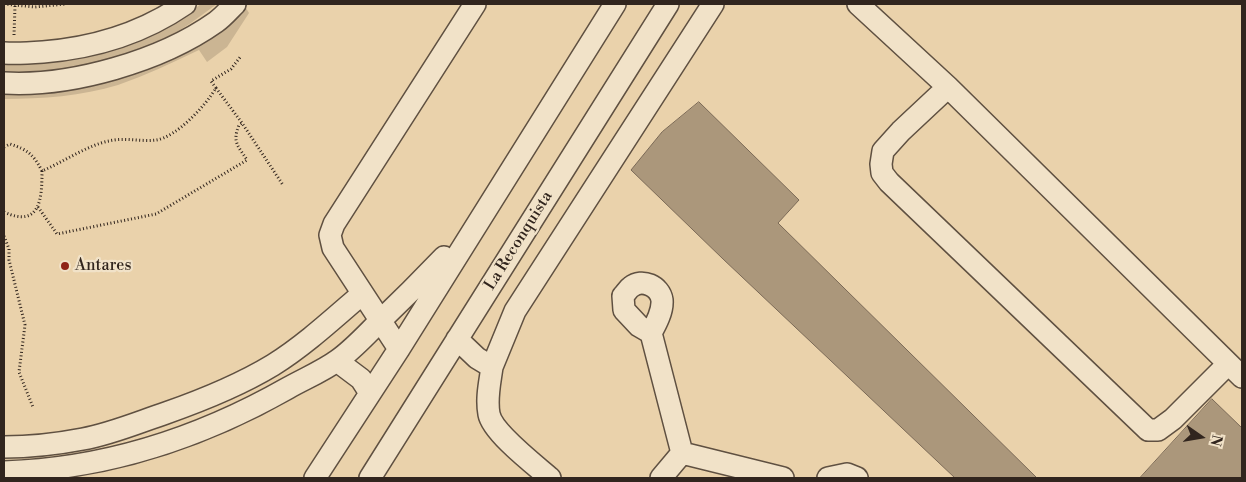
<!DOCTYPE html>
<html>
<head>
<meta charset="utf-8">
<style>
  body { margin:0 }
  #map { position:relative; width:1246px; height:482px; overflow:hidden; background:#ead2ab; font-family:"Libre Bodoni",serif }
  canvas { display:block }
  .frame { position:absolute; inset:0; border:5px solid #31251e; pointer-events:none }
  .north { position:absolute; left:1176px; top:412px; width:50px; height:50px; -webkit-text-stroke:4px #f1e2c8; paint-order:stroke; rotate:103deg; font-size:14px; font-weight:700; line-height:20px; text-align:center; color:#31251e }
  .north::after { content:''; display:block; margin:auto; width:18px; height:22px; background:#31251e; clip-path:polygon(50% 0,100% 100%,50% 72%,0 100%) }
</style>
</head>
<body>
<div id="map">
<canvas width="1246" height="482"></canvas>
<div class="frame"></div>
<div class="north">N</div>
</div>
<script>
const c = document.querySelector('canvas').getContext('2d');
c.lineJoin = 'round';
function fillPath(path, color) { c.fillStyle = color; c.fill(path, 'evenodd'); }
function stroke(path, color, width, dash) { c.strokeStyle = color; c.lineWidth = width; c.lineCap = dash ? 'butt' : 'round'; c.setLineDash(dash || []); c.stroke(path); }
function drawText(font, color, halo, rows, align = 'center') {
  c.font = font + ' "Libre Bodoni",serif'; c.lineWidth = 4.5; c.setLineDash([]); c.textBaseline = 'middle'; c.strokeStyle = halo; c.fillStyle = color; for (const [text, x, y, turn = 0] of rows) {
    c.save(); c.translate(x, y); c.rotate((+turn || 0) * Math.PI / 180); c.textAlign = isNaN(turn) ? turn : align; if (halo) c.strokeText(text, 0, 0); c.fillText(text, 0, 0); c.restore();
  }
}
fillPath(new Path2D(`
  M 201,4 L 217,4 C 203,14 188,26 173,34 C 122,63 62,74 4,75 L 4,65 C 61,64 119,55 170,26 C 181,20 191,11 201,4 Z
  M 242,8 L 246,8 L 249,13 L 227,47 L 207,62 L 199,50 C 172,63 146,75 118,85 C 82,96 42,99 4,99 L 4,92 L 75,88 L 116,80 L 149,67 Z`), '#cbb593');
const water = new Path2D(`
  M 699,102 L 799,200 L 778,223 L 1037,478 L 955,478 L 723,259 L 631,170 L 662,132 Z
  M 1212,399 L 1242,428 L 1242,478 L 1140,478 Z`);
fillPath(water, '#ab977b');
stroke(water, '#7a6956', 1);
const minor = new Path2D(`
  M 858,4 L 948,87 L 1242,377
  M 4,53 C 17,54 30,53 43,52 C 93,48 143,33 185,4
  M 4,83 C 71,87 161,61 216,22 C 223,17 229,10 235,4
  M 948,87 L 901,131 L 883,151 L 881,164 L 882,173 L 889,182 L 1148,430 L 1158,430 L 1173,419 L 1228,364
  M 651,333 L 639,326 L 624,310 L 623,296 C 626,293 628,289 631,287 C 642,278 660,286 662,300 C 663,311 656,324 651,333 L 682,453 L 783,478
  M 457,339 L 477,358 L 492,367 C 490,382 486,398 489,414 C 492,432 535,465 550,478
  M 399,349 L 333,248 L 330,235 L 334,224 L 475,4
  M 337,361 L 361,379 L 370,393
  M 492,367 L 515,311 L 713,4
  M 4,447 C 30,447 57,444 83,439 C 111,434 139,422 166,413 C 203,400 240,385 273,365 C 305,345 334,318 362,294
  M 4,472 C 106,469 200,438 288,388 C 304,379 323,371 338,360 C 352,350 364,337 377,324 C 400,302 422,280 444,257
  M 315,478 L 399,349 L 615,4
  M 370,478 L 668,4
  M 661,478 L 682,453
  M 828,478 L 847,474 L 857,478`);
stroke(minor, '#5f5041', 24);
stroke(new Path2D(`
  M 4,4 L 35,7 L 66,4
  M 14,35 L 15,6
  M 216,88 L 242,123 L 283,185
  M 4,147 L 10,144 C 28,150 33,154 42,171 C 63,162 88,145 109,141 C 124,137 141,142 156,140 C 177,137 206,105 216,88 L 211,81 L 231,69 L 241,56
  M 38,207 L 57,234 L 156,214 L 247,160 C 238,146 232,142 239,125 L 242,123
  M 4,212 C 41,229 42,197 42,171
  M 4,236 L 9,249 L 9,260 L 25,325 L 19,372 L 33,407`), '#31251e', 3, [1, 2.5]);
stroke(minor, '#f1e2c8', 21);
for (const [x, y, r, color] of [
  [65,266,5,"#8f2418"]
]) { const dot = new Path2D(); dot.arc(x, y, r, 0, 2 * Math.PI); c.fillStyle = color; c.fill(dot); stroke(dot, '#f1e2c8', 2); }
drawText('16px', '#31251e', '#f1e2c8', [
  ["La Reconquista",519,241,-58]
]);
drawText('16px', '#31251e', '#f1e2c8', [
  ["Antares",75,266]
], 'left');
</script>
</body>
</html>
